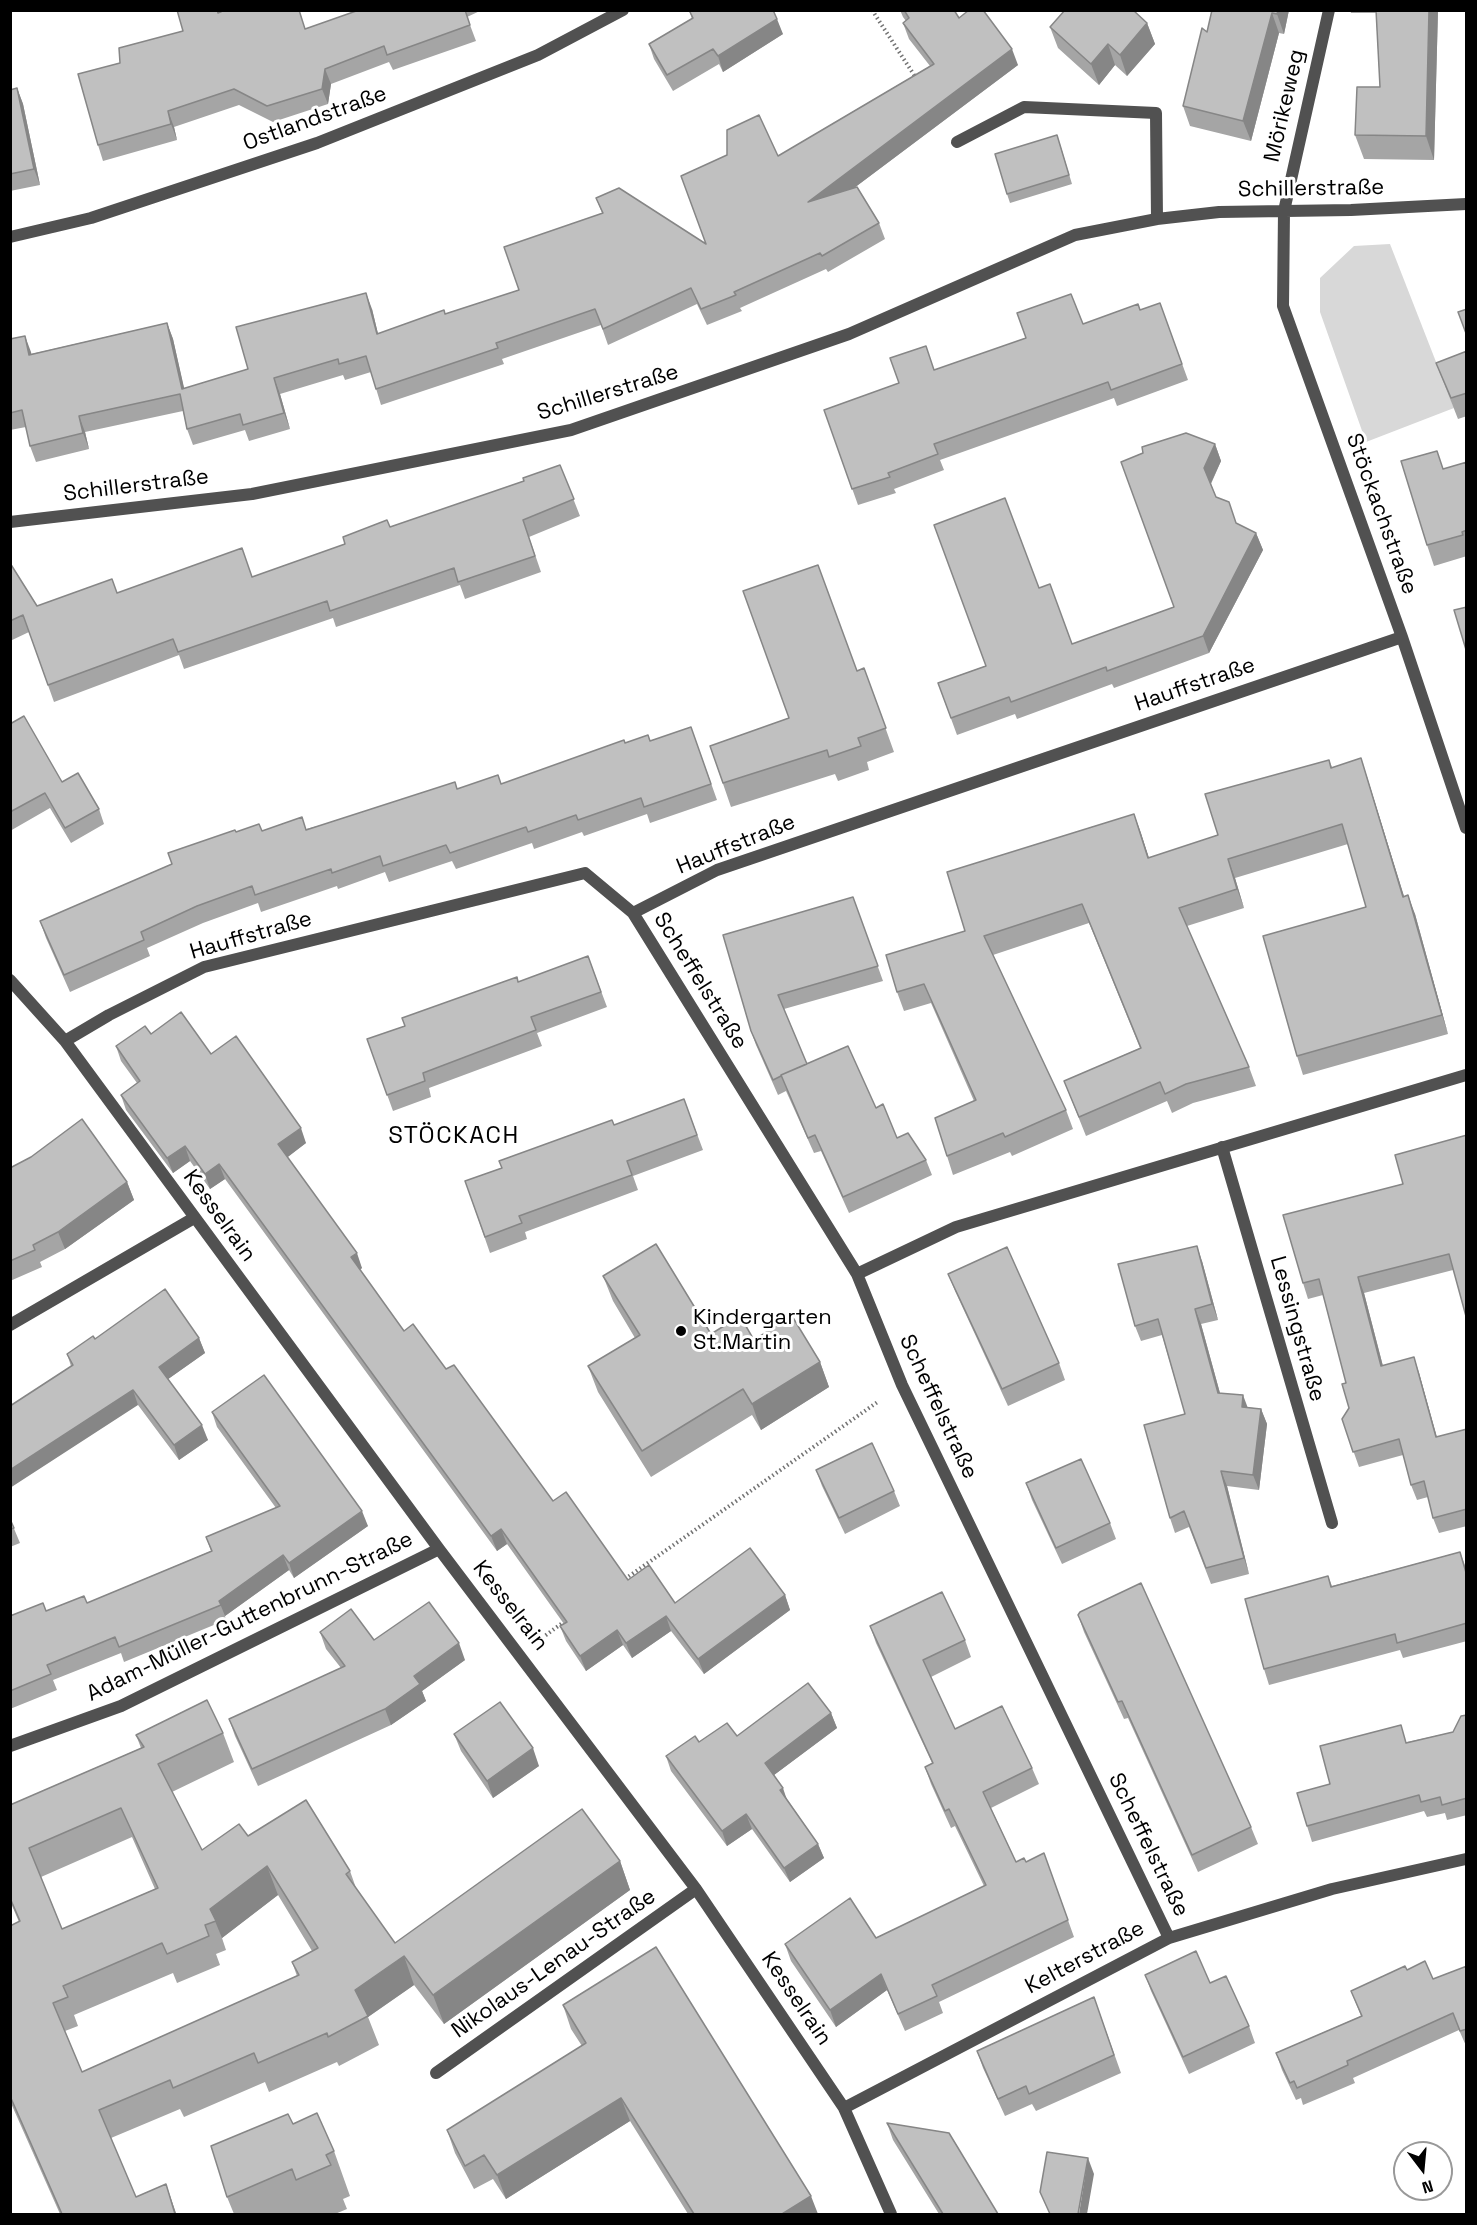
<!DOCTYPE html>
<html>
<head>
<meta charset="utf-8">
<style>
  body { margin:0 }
  #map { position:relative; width:1477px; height:2225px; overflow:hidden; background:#fff; font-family:"Space Grotesk",sans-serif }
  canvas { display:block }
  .frame { position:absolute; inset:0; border:12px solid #000; pointer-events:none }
  .north { position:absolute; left:1393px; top:2141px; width:60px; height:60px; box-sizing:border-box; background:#fff; border:2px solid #999; border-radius:50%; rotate:164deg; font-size:16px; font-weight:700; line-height:24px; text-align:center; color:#000 }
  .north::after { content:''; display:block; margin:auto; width:21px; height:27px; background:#000; clip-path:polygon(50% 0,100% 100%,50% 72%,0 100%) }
</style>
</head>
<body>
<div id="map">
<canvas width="1477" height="2225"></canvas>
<div class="frame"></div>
<div class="north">N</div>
</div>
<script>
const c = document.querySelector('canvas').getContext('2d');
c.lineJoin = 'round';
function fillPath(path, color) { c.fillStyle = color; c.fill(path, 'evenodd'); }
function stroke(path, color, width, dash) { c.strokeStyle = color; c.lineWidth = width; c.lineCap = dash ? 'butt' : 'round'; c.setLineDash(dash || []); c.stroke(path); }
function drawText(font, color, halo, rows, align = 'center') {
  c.font = font + ' "Space Grotesk",sans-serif'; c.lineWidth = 6; c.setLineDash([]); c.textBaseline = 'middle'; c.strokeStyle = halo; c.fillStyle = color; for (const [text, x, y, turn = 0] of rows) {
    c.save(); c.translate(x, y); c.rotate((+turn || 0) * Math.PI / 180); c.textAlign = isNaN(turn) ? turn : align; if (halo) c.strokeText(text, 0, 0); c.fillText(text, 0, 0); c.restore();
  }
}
fillPath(new Path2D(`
  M 1390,244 L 1454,408 L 1366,442 L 1320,312 L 1320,278 L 1354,246 Z`), '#d8d8d8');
stroke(new Path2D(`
  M 872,10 L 916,78
  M 625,1579 L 879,1401
  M 542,1638 L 565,1621`), '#737373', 4, [1.5, 3]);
stroke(new Path2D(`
  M 1329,10 L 1284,211 L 1283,306 L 1402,637 L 1466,828
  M 957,142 L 1024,107 L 1156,113 L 1157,219
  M 10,237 L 91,218 L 317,143 L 538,55 L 623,10
  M 10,522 L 252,494 L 571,430 L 849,334 L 1075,235 L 1157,219 L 1219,212 L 1351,210 L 1466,204
  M 633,913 L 857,1274 L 902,1385 L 1169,1938
  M 10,980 L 65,1041 L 439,1549 L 696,1889 L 844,2108 L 891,2214
  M 65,1041 L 109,1015 L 204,967 L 585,873 L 633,913 L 717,870 L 1402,637
  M 1222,1147 L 1332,1523
  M 857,1274 L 956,1227 L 1466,1075
  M 10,1325 L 194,1218
  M 10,1746 L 121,1706 L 439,1549
  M 436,2073 L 696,1889
  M 844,2108 L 1169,1938 L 1332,1889 L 1466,1859`), '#515151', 12);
fillPath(new Path2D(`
  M 359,10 L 482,10 L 467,17 L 476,41 L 393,70 L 389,62 L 331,84 L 328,104 L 273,122 L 239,105 L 174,127 L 177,140 L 103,161 L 98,145 L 120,63 L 218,13 L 306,29 Z
  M 689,10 L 783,34 L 723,72 L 719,64 L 673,91 L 654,59 L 649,44 L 692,19 Z
  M 900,10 L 954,10 L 959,18 L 1018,65 L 854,188 L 879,223 L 885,239 L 828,272 L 826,269 L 740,308 L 742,311 L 707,325 L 697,304 L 608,345 L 601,325 L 502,359 L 504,364 L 381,405 L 371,372 L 345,380 L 343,375 L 280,394 L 290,429 L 249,441 L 245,430 L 193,445 L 187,429 L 183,411 L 85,432 L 89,449 L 36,462 L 30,446 L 26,427 L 10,430 L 10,339 L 31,354 L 167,323 L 173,339 L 184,389 L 248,369 L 372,309 L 378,334 L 445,314 L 519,290 L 602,213 L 596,198 L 706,243 L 778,156 L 930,66 L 909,39 L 903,23 L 906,21 L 903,17 Z
  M 1212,10 L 1289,10 L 1284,34 L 1279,33 L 1251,141 L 1190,126 L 1183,106 L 1207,32 Z
  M 1350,10 L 1438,10 L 1434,160 L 1364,159 L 1355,135 L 1380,87 L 1376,13 L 1351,13 Z
  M 1147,23 L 1155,44 L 1127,76 L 1115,65 L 1099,85 L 1058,48 L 1050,27 Z
  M 17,88 L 23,104 L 40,185 L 10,191 L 10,90 Z
  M 1060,144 L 1072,184 L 1010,203 L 1007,194 Z
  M 1160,303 L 1188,380 L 1117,406 L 1114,398 L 940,460 L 944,470 L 894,489 L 896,493 L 858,505 L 824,410 L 935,370 L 1083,324 L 1140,310 Z
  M 1467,351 L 1467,416 L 1458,419 L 1436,363 Z
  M 1215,444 L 1221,461 L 1211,484 L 1216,497 L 1236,523 L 1256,533 L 1263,550 L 1209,653 L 1114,688 L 1112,684 L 1017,719 L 1015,714 L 957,735 L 938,683 L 985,666 L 1039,588 L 1072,644 L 1174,607 Z
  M 1467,462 L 1467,556 L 1434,566 L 1427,545 L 1443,469 Z
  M 560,465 L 580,516 L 529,537 L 541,572 L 465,599 L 460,585 L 336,627 L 333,618 L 184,669 L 179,655 L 54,702 L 29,632 L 10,641 L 10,563 L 37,606 L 117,593 L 253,577 L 345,544 L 390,527 L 524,481 Z
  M 864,668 L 894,752 L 867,762 L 869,770 L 838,781 L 835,774 L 731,807 L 710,746 L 789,718 L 857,671 Z
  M 10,724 L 62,782 L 99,809 L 104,824 L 71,843 L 50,808 L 10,831 Z
  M 691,727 L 717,800 L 650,823 L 647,814 L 584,836 L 582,832 L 534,849 L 532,843 L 456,869 L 452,861 L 389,882 L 385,872 L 338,889 L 337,886 L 261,912 L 258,903 L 203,923 L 147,948 L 150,956 L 70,992 L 46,938 L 40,921 L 172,864 L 236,832 L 306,829 L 457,789 L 501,784 L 625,743 L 650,741 Z
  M 1329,760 L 1332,767 L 1367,777 L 1404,896 L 1415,914 L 1448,1034 L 1303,1075 L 1297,1056 L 1366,907 L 1348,844 L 1235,878 L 1244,908 L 1187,926 L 1249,1067 L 1256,1086 L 1193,1103 L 1172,1113 L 1167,1101 L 1086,1136 L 1064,1081 L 1140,1048 L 1089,923 L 993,955 L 1066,1110 L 1073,1129 L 1012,1156 L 1010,1152 L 953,1175 L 947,1156 L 974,1101 L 931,1003 L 904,1011 L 897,992 L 965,931 L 1134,814 L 1149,858 L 1218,835 Z
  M 853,897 L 883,981 L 784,1009 L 807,1064 L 876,1108 L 897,1138 L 926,1160 L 932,1175 L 849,1213 L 821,1151 L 814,1153 L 786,1091 L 778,1095 L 756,1045 L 751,1031 Z
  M 588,956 L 607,1007 L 537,1033 L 542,1046 L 429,1088 L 431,1097 L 393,1111 L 367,1039 L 405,1026 Z
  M 151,1034 L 211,1054 L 306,1143 L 287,1157 L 362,1268 L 360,1270 L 404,1331 L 446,1369 L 553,1501 L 628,1580 L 675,1603 L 785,1595 L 790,1610 L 704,1674 L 671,1631 L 632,1658 L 623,1645 L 586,1671 L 566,1641 L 560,1626 L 564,1624 L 507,1544 L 497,1551 L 225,1179 L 210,1189 L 190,1161 L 173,1173 L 126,1110 L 121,1095 L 137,1083 L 121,1061 L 116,1046 Z
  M 684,1099 L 703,1150 L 633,1176 L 638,1190 L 525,1232 L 527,1239 L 490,1253 L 465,1181 L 502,1168 Z
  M 1467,1135 L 1453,1270 L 1364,1293 L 1383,1366 L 1419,1373 L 1437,1437 L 1467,1429 L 1467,1526 L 1439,1533 L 1433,1518 L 1428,1497 L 1417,1500 L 1411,1485 L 1403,1455 L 1359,1467 L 1342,1419 L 1349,1408 L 1346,1383 L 1323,1295 L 1308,1299 L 1303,1283 L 1403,1184 Z
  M 10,1168 L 127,1182 L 134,1200 L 65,1249 L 40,1262 L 42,1267 L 10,1281 Z
  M 1202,1261 L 1218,1320 L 1201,1324 L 1220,1393 L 1247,1407 L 1261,1409 L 1267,1424 L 1259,1490 L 1227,1486 L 1249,1574 L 1211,1584 L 1189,1527 L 1175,1533 L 1170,1518 L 1185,1414 L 1162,1335 L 1141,1341 L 1135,1326 Z
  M 948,1274 L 1059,1363 L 1065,1380 L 1008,1406 L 955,1291 Z
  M 603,1276 L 711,1334 L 754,1340 L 820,1362 L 829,1387 L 761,1430 L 752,1415 L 651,1477 L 598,1392 L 588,1366 L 635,1338 L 613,1301 Z
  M 199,1338 L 205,1353 L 168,1379 L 208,1440 L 179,1460 L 138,1405 L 71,1366 L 67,1354 Z
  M 212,1412 L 368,1526 L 294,1578 L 289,1570 L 225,1616 L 226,1620 L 124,1662 L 121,1653 L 53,1680 L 57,1690 L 10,1709 L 10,1616 L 46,1611 L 87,1603 L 211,1551 L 206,1537 L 276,1508 L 217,1427 Z
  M 816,1470 L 894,1491 L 900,1506 L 845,1534 L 822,1486 Z
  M 1026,1483 L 1110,1523 L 1116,1539 L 1062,1564 L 1032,1500 Z
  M 10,1519 L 20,1543 L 10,1547 Z
  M 1460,1552 L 1467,1571 L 1467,1641 L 1403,1658 L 1400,1650 L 1269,1685 L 1264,1669 L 1328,1576 L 1332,1586 Z
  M 1078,1615 L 1251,1827 L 1258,1844 L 1198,1872 L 1128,1718 L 1124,1719 L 1084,1632 Z
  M 870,1626 L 965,1640 L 971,1657 L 931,1677 L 955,1729 L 1032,1768 L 1039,1784 L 991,1808 L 1016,1862 L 1026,1862 L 1044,1853 L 1074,1937 L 939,2002 L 943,2013 L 905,2031 L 887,1990 L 836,2027 L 791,1961 L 785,1944 L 876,1938 L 984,1886 L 955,1826 L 951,1828 L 931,1784 L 925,1767 L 932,1763 L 876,1643 Z
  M 320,1632 L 374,1640 L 465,1660 L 422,1691 L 426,1701 L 391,1725 L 258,1786 L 235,1736 L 229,1719 L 341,1668 L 326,1649 Z
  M 831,1713 L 837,1728 L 774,1775 L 787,1799 L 818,1844 L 824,1858 L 790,1882 L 752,1829 L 727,1846 L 671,1771 L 666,1756 L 699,1742 L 737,1736 Z
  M 1467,1715 L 1467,1815 L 1447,1820 L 1445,1813 L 1427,1817 L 1424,1811 L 1312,1842 L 1307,1826 L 1330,1784 L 1407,1742 L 1453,1732 Z
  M 223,1733 L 234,1762 L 172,1792 L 202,1850 L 248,1836 L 350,1871 L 356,1888 L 395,1943 L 620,1861 L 630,1890 L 444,2024 L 414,1985 L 368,2017 L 379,2045 L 339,2066 L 337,2062 L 269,2092 L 265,2082 L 184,2117 L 180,2109 L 111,2138 L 136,2197 L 177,2214 L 60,2214 L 10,2101 L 10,1926 L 19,1922 L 10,1901 L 10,1805 L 141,1748 L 136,1735 ZM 132,1837 L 155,1889 L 62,1929 L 41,1877 ZM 278,1895 L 312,1951 L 292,1962 L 297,1976 L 82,2072 L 65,2031 L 78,2026 L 74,2015 L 173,1973 L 177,1983 L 220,1965 L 216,1954 L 226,1950 L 222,1938 Z
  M 454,1734 L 539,1766 L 493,1798 L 461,1751 Z
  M 1467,1966 L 1467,2048 L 1459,2030 L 1353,2078 L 1355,2083 L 1303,2105 L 1301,2098 L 1296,2100 L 1282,2070 L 1276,2053 L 1361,2016 L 1351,1991 L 1407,1970 L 1433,1979 Z
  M 1145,1975 L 1210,1983 L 1249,2026 L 1255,2043 L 1189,2074 L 1151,1991 Z
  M 1094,1997 L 1121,2073 L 1036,2111 L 1032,2104 L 1005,2116 L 983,2068 L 977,2051 Z
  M 563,2005 L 818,2214 L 688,2214 L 630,2121 L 506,2199 L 493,2179 L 474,2189 L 455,2153 L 447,2130 L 582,2046 L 571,2029 Z
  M 887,2123 L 998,2214 L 939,2214 L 893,2140 Z
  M 293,2124 L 334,2151 L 350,2196 L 343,2199 L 347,2209 L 335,2214 L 234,2214 L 227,2197 Z`), '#a5a5a5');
fillPath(new Path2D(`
  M 1278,10 L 1289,10 L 1284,34 L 1277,14 Z
  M 1429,10 L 1438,10 L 1434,160 L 1426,136 Z
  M 1272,13 L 1279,33 L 1251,141 L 1243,121 Z
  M 777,19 L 783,34 L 723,72 L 718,56 Z
  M 1147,23 L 1155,44 L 1127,76 L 1120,55 Z
  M 1108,44 L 1115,65 L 1099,85 L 1091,64 Z
  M 1012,49 L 1018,65 L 814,218 L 808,202 Z
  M 325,69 L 331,84 L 328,104 L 322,89 Z
  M 17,88 L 23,104 L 40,185 L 34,169 Z
  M 168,111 L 174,127 L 177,140 L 171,124 Z
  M 366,293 L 372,309 L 382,350 L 377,334 Z
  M 167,323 L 173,339 L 188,405 L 182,389 Z
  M 25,336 L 31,352 L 35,371 L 29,355 Z
  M 274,378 L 280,394 L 290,429 L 284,413 Z
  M 79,416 L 85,432 L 89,449 L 83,433 Z
  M 1215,444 L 1221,461 L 1210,485 L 1204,468 Z
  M 1256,533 L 1263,550 L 1209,653 L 1203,636 Z
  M 1361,758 L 1367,777 L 1410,916 L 1403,897 Z
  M 1134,814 L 1141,833 L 1155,877 L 1148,858 Z
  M 1228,859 L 1235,878 L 1244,908 L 1237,889 Z
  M 1408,895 L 1415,914 L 1448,1034 L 1442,1015 Z
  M 301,1128 L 306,1143 L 284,1160 L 278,1144 Z
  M 185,1146 L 190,1161 L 173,1173 L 167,1158 Z
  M 219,1164 L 225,1179 L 210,1189 L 205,1174 Z
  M 127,1182 L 134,1200 L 65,1249 L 58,1232 Z
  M 1197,1246 L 1202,1261 L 1218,1320 L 1212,1304 Z
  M 357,1253 L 362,1268 L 356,1272 L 351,1257 Z
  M 1358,1277 L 1364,1293 L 1387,1382 L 1381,1366 Z
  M 1195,1309 L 1201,1324 L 1224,1408 L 1218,1393 Z
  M 199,1338 L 205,1353 L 164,1382 L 159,1367 Z
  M 1414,1357 L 1419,1373 L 1441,1453 L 1436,1437 Z
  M 820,1362 L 829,1387 L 761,1430 L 752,1404 Z
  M 133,1390 L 138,1405 L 10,1488 L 10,1470 Z
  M 1243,1395 L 1249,1411 L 1242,1407 Z
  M 1261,1409 L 1267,1424 L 1259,1490 L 1253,1475 Z
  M 202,1425 L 208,1440 L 179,1460 L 174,1445 Z
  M 1221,1471 L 1227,1486 L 1249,1574 L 1244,1558 Z
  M 362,1511 L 368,1526 L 294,1578 L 289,1563 Z
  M 501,1529 L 507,1544 L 497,1551 L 491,1536 Z
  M 283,1555 L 289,1570 L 225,1616 L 219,1601 Z
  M 785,1595 L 790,1610 L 704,1674 L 698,1659 Z
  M 666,1616 L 671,1631 L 632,1658 L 626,1643 Z
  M 617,1630 L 623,1645 L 586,1671 L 580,1656 Z
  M 459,1643 L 465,1660 L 422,1691 L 426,1701 L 391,1725 L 385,1709 L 414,1676 Z
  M 831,1713 L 837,1728 L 770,1778 L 765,1763 Z
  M 533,1748 L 539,1766 L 493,1798 L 487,1781 Z
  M 783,1788 L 788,1803 L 780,1790 Z
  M 746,1814 L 752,1829 L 727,1846 L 722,1831 Z
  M 818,1844 L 824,1858 L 790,1882 L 784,1868 Z
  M 620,1861 L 630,1890 L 444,2024 L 433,1995 Z
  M 267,1866 L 278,1895 L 222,1938 L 210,1909 Z
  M 404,1956 L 414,1985 L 368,2017 L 355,1990 Z
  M 881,1974 L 887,1990 L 836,2027 L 830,2010 Z
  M 621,2098 L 630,2121 L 506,2199 L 497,2175 Z
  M 1088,2158 L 1094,2174 L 1087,2214 L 1079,2214 Z
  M 166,2184 L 176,2213 L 177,2214 L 175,2214 Z
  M 811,2196 L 818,2214 L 782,2214 Z`), '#868686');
const building = new Path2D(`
  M 177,10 L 217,10 L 218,13 L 225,10 L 299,10 L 305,29 L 359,10 L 465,10 L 470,25 L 387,55 L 384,46 L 325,69 L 322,89 L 267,106 L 234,89 L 168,111 L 171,124 L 98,145 L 78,74 L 120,63 L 119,48 L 183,31 Z
  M 689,10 L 773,10 L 777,19 L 718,56 L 713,49 L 667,75 L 649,44 L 693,18 Z
  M 904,10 L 954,10 L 959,18 L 969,10 L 983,10 L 1012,49 L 808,202 L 857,187 L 879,223 L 822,256 L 820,253 L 734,292 L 736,295 L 701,309 L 691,288 L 603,329 L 595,309 L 496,343 L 498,348 L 376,389 L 366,356 L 339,364 L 338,359 L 274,378 L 284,413 L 243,425 L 240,414 L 187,429 L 180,394 L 79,416 L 83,433 L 30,446 L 22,410 L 10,413 L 10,339 L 25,336 L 29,355 L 167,323 L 182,389 L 248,369 L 236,327 L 366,293 L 377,334 L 444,310 L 445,314 L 519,290 L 504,247 L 603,213 L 596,198 L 619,188 L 706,244 L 681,176 L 727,155 L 727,130 L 759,115 L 778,156 L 934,64 L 903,23 L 909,18 Z
  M 1065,10 L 1133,10 L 1147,23 L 1120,55 L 1108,44 L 1091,64 L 1050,27 Z
  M 1212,10 L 1278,10 L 1277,14 L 1272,13 L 1243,121 L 1183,106 L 1202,28 L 1207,32 Z
  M 1376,10 L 1429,10 L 1426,136 L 1355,135 L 1357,87 L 1380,87 Z
  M 17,88 L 34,169 L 10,174 L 10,90 Z
  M 1057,135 L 1069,175 L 1007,194 L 995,154 Z
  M 1071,294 L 1083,324 L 1138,304 L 1140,310 L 1160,303 L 1182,364 L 1111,390 L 1108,382 L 934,444 L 938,454 L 888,473 L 890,477 L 852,489 L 824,410 L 899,383 L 890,358 L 926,346 L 934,370 L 1026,338 L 1017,313 Z
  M 1467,309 L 1467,336 L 1458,312 Z
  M 1467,351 L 1467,393 L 1451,398 L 1436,363 Z
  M 1186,433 L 1215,444 L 1204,468 L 1216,497 L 1229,502 L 1236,523 L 1256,533 L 1203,636 L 1107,671 L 1106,667 L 1011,702 L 1009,697 L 951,718 L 938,683 L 986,666 L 934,525 L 1005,498 L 1039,588 L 1050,584 L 1072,644 L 1174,607 L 1121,462 L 1143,453 L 1142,447 Z
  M 1437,451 L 1443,469 L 1467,462 L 1467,530 L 1462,532 L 1463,535 L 1427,545 L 1401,461 Z
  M 560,465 L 574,499 L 523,520 L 535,556 L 458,582 L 454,568 L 330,611 L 327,601 L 178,652 L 173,639 L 48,685 L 23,615 L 10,621 L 10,563 L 37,606 L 112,579 L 117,593 L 242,548 L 252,577 L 345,544 L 343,537 L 387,520 L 390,527 L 524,481 L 523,478 Z
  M 818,565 L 857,671 L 864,668 L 886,728 L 858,738 L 861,746 L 829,757 L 827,750 L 723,783 L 710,746 L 789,718 L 743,591 Z
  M 1467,607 L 1467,653 L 1454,610 Z
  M 24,716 L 62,782 L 78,773 L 99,809 L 65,828 L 45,793 L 10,812 L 10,724 Z
  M 691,727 L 711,784 L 644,807 L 641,798 L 578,820 L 576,815 L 528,832 L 526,827 L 450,853 L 446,845 L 383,866 L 380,856 L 332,873 L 331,869 L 255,895 L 252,886 L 197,906 L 141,932 L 144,940 L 64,975 L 40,921 L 172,864 L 168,853 L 235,830 L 236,832 L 259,824 L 262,831 L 302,817 L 306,830 L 455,782 L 457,789 L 498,775 L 501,784 L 624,740 L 625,743 L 648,735 L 650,741 Z
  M 1361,758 L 1403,897 L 1408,895 L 1442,1015 L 1297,1056 L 1263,936 L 1366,907 L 1342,824 L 1228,859 L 1237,889 L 1179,908 L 1249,1067 L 1186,1084 L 1165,1094 L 1160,1082 L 1079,1117 L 1064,1081 L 1141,1048 L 1082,904 L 984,936 L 1066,1110 L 1005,1137 L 1003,1133 L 947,1156 L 935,1118 L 976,1100 L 924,984 L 897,992 L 886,955 L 965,931 L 947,872 L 1134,814 L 1148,858 L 1218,835 L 1205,794 L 1329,760 L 1331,768 Z
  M 853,897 L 878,966 L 778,995 L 807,1064 L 781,1075 L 781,1076 L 773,1080 L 751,1031 L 723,935 Z
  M 588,956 L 601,992 L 531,1017 L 536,1030 L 423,1073 L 425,1081 L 387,1095 L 367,1039 L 405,1026 L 402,1018 L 517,977 L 518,982 Z
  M 181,1012 L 211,1054 L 236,1036 L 301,1128 L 278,1144 L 357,1253 L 351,1257 L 404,1331 L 413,1324 L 446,1369 L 454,1365 L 553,1501 L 566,1492 L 628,1580 L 649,1565 L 675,1603 L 750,1548 L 785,1595 L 698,1659 L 666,1616 L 626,1643 L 617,1630 L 580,1656 L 560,1626 L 567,1622 L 501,1529 L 491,1536 L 219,1164 L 205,1174 L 185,1146 L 167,1158 L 121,1095 L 140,1081 L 116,1046 L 145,1026 L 151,1034 Z
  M 848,1046 L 876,1108 L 883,1104 L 897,1138 L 908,1133 L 926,1160 L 843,1197 L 815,1135 L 808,1138 L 781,1075 Z
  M 684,1099 L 697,1135 L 627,1161 L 632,1175 L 519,1216 L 522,1223 L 485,1237 L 465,1181 L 502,1168 L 499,1161 L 612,1120 L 614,1125 Z
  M 82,1119 L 127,1182 L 58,1232 L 33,1245 L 35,1250 L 10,1261 L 10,1168 L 31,1157 Z
  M 1467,1135 L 1467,1320 L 1449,1254 L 1358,1277 L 1381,1366 L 1414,1357 L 1436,1437 L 1467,1429 L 1467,1509 L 1433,1518 L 1424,1481 L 1411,1485 L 1399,1439 L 1353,1452 L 1342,1419 L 1349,1408 L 1342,1384 L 1346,1383 L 1319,1279 L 1303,1283 L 1283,1215 L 1403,1184 L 1395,1155 Z
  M 656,1244 L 711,1334 L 740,1316 L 754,1340 L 792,1316 L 820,1362 L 752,1404 L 743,1389 L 642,1451 L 588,1366 L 640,1335 L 603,1276 Z
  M 1197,1246 L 1212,1304 L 1195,1309 L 1218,1393 L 1243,1395 L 1242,1407 L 1261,1409 L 1253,1475 L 1221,1471 L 1244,1558 L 1206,1568 L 1184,1511 L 1170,1518 L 1144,1425 L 1185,1414 L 1158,1319 L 1135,1326 L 1118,1264 Z
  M 1007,1247 L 1059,1363 L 1002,1389 L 948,1274 Z
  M 165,1289 L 199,1338 L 159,1367 L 202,1425 L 174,1445 L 133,1390 L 10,1470 L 10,1406 L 73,1365 L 67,1354 L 93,1336 L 95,1339 Z
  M 264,1375 L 362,1511 L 289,1563 L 283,1555 L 219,1601 L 221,1605 L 119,1647 L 115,1637 L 47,1665 L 51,1674 L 10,1691 L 10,1616 L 43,1603 L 46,1611 L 84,1596 L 87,1603 L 212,1551 L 206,1537 L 280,1506 L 212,1412 Z
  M 872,1443 L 894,1491 L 839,1518 L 816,1470 Z
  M 1081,1459 L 1110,1523 L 1056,1548 L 1026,1483 Z
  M 10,1519 L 14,1528 L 10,1529 Z
  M 1460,1552 L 1467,1576 L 1467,1623 L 1397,1643 L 1395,1634 L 1264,1669 L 1245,1599 L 1328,1576 L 1331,1587 Z
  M 1141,1583 L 1251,1827 L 1192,1855 L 1122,1701 L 1118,1702 L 1078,1615 L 1080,1612 Z
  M 942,1592 L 965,1640 L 923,1660 L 955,1729 L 1002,1706 L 1032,1768 L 983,1792 L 1016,1862 L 1024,1858 L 1026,1862 L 1044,1853 L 1068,1920 L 932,1985 L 937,1996 L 898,2014 L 881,1974 L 830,2010 L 785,1944 L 850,1898 L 876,1938 L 986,1885 L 949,1809 L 945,1811 L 925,1767 L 933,1763 L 870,1626 Z
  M 429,1602 L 459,1643 L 414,1676 L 420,1684 L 385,1709 L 252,1769 L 229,1719 L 345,1666 L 320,1632 L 351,1609 L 374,1640 Z
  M 808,1683 L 831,1713 L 765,1763 L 783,1788 L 780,1790 L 818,1844 L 784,1868 L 746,1814 L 722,1831 L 666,1756 L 695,1736 L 699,1742 L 727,1723 L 737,1736 Z
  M 207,1700 L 223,1733 L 158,1764 L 202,1850 L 239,1824 L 248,1836 L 306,1800 L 350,1871 L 346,1874 L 395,1943 L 582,1809 L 620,1861 L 433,1995 L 404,1956 L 355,1990 L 368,2016 L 328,2037 L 327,2033 L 258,2063 L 254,2053 L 173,2088 L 170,2080 L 99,2110 L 136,2197 L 166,2184 L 175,2214 L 62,2214 L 10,2096 L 10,1926 L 20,1921 L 10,1898 L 10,1805 L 144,1747 L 136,1735 ZM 121,1808 L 158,1888 L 62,1929 L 29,1848 ZM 267,1866 L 318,1948 L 292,1962 L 299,1975 L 82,2072 L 53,2003 L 68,1997 L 63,1986 L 162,1943 L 167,1954 L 209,1936 L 205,1925 L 216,1921 L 210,1909 Z
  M 500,1702 L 533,1748 L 487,1781 L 454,1734 Z
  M 1467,1715 L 1467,1798 L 1442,1805 L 1440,1797 L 1421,1802 L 1419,1795 L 1307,1826 L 1297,1793 L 1330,1784 L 1320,1746 L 1401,1725 L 1406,1743 L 1453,1732 L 1461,1716 Z
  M 656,1947 L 811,2196 L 782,2214 L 694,2214 L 621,2098 L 497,2175 L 484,2155 L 465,2166 L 447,2130 L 586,2043 L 563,2005 Z
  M 1196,1951 L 1210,1983 L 1226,1976 L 1249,2026 L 1183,2057 L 1145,1975 Z
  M 1425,1961 L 1433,1979 L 1467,1966 L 1467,2029 L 1460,2031 L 1453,2013 L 1347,2061 L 1348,2065 L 1297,2088 L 1294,2081 L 1290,2083 L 1276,2053 L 1362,2016 L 1351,1991 L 1405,1966 L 1407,1970 Z
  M 1094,1997 L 1114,2055 L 1029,2094 L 1026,2086 L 998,2099 L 977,2051 Z
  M 317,2113 L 334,2151 L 326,2155 L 331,2165 L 296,2180 L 292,2169 L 227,2197 L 211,2146 L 288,2114 L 293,2124 Z
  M 887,2123 L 949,2133 L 998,2214 L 943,2214 Z
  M 1047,2152 L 1088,2158 L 1078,2214 L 1084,2214 L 1050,2214 L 1040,2192 Z`);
fillPath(building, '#c0c0c0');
stroke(building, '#868686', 1.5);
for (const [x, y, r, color] of [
  [681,1331,6,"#000"]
]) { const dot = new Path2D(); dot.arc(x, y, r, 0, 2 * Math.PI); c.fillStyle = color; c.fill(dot); stroke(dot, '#fff', 2); }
drawText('22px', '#000', '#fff', [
  ["Mörikeweg",1285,106,-77],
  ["Ostlandstraße",315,119,-20],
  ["Schillerstraße",1311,189,-1],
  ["Schillerstraße",608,393,-17],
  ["Schillerstraße",136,486,-7],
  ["Stöckachstraße",1381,514,70],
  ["Hauffstraße",1195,685,-19],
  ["Hauffstraße",736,845,-22],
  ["Hauffstraße",251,936,-16],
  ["Scheffelstraße",700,981,58],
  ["Kesselrain",219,1216,54],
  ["Lessingstraße",1297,1329,74],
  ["Scheffelstraße",938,1407,65],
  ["Kesselrain",510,1606,52],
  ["Adam-Müller-Guttenbrunn-Straße",250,1617,-26],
  ["Scheffelstraße",1148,1845,64],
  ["Kelterstraße",1085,1958,-28],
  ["Nikolaus-Lenau-Straße",554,1964,-35],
  ["Kesselrain",796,1999,56]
]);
drawText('22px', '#000', '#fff', [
  ["Kindergarten",693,1318],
  ["St.Martin",693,1343]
], 'left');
c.letterSpacing = '1.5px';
drawText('24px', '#000', '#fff', [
  ["STÖCKACH",454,1136]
]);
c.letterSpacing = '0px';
</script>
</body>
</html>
